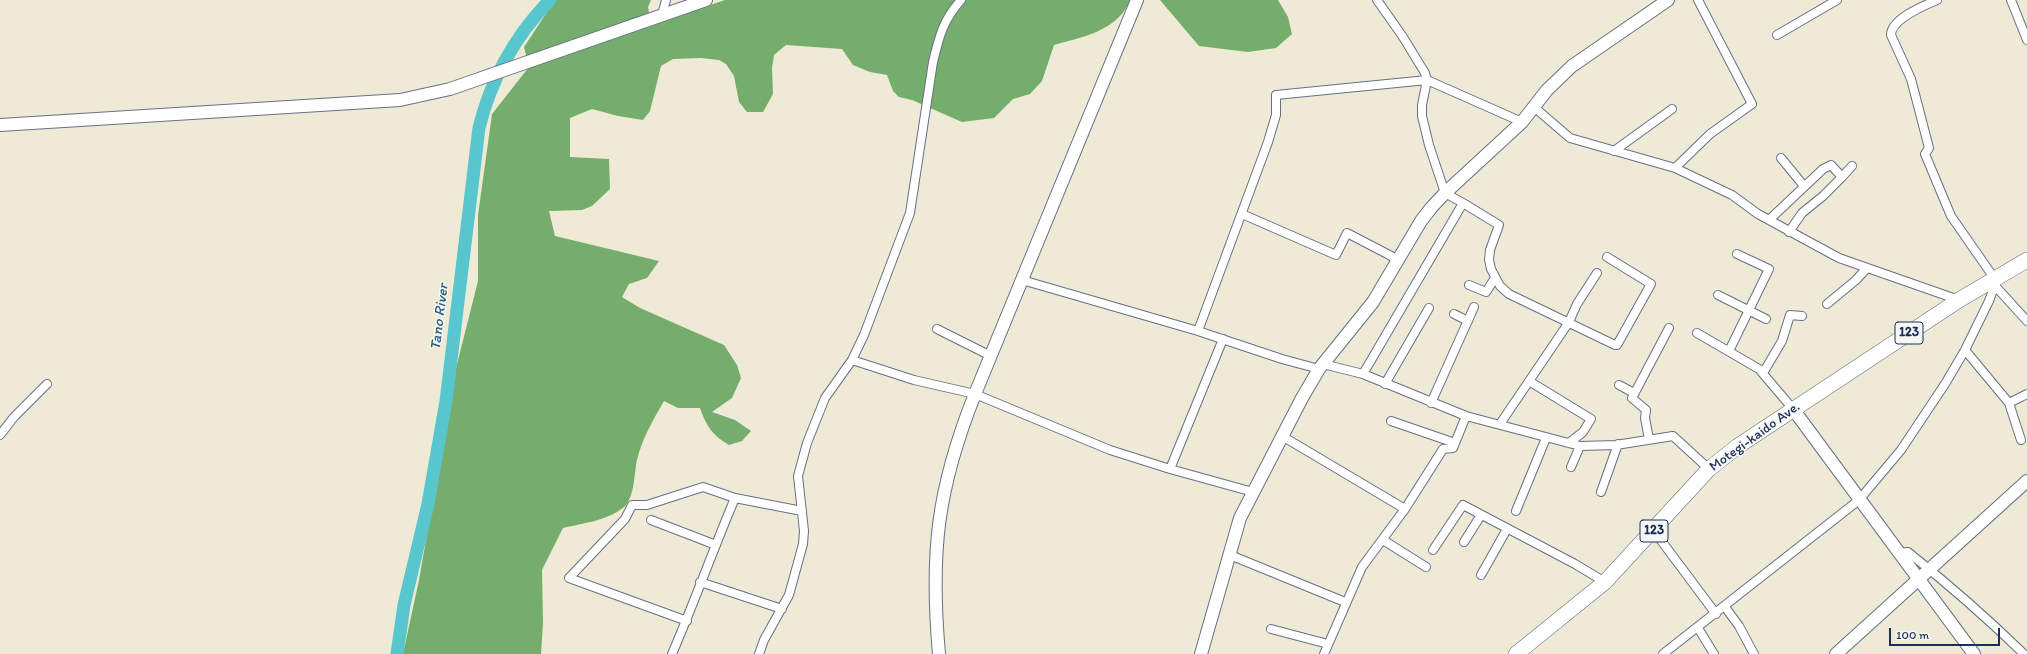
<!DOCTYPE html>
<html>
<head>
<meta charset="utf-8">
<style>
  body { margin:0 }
  #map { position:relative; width:2027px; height:654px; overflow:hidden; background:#eeead5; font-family:Itim,sans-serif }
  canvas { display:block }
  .scale { position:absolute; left:1889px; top:628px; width:111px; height:18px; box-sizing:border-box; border:2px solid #1b2f5e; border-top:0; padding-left:5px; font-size:12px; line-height:14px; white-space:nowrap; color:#1b2f5e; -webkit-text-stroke:3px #f6f6f2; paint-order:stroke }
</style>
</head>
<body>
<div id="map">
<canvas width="2027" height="654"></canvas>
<div class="scale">100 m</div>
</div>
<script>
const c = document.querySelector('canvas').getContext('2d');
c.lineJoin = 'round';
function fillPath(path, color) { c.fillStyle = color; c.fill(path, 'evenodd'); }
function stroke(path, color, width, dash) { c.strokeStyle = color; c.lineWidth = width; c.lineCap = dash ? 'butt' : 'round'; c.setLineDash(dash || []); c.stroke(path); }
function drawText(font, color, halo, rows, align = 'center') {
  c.font = font + ' Itim,sans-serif'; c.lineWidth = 3; c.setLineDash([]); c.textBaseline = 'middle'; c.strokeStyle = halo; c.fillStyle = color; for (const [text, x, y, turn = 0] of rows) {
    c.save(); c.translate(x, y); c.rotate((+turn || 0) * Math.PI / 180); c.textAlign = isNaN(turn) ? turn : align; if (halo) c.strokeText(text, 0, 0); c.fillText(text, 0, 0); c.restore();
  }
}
fillPath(new Path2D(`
  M 555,0 L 651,0 L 648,7 L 651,25 L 725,0 L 1130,0 C 1118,31 1082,37 1054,45 L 1042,81 L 1030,94 L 1013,99 L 994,118 L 962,122 L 912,100 L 899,97 L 893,91 L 887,75 L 870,72 L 853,65 L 842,49 L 786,45 L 774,55 L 772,68 L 773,94 L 763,112 L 747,112 L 739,102 L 734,76 L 726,64 L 719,60 L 701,58 L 673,59 L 661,66 L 650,111 L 643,120 L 618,116 L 592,109 L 570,118 L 570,157 L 609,159 L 610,189 L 592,206 L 582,210 L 549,211 L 555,236 L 659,261 L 647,278 L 629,284 L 622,297 L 640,308 L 724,345 L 737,365 L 741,378 L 732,398 L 712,412 L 735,420 L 751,431 L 742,441 L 729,445 C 713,436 706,426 700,408 L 678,408 L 664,401 C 653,420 642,439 637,460 C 634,473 635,497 624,507 C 607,521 583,523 563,528 L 542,570 L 543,623 L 541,654 L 403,654 L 419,580 L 456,368 L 478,281 L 478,215 L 492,114 L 529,67 L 524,47 Z
  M 1160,0 L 1278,0 L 1288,17 L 1292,34 L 1276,48 L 1248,52 L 1199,46 Z`), '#75ae6c');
stroke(new Path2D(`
  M 397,654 L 404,605 L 428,504 L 446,401 L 479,128 C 491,79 515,36 550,0`), '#58c6cd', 13);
const street = new Path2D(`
  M 1937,0 C 1923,6 1891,19 1891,35 L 1911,79 L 1929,148 L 1925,154 L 1951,216 L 1992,275 L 1997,288 L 2027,321
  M 2011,0 L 2027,40
  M 662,15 L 666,0
  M 1777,35 L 1837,0
  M 1534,107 L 1570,138 L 1675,168 L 1732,195 L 1758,214 L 1839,258 L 1959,300
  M 1614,151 L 1672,109
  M 1781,158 L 1804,186
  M 1675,168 L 1710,134 L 1752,104 L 1698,0
  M 1842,177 L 1852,166
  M 1463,203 L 1499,225 L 1490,250 L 1489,260 L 1491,269 L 1500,286 L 1509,294 L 1615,345 L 1617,345 L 1651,284 L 1607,257
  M 1242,214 L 1336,255 L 1347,233 L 1399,260
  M 1769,220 L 1823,169 L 1831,165 L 1842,177 L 1823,196 L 1802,213 L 1789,232
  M 1022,280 L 1198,331 L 1282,359 L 1319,369
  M 1469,285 L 1486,292 L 1495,278
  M 1718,295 L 1766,319
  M 1827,304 L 1856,280 L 1867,268
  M 1454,314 L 1468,321
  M 937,329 L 991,356
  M 1198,331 L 1268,142 L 1276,115 L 1276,95 L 1427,80 L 1522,122
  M 1697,333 L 1759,369 L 1793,409
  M 1965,350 L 2009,403 L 2021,440
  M 1729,351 L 1769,269 L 1737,254
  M 852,360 L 914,380 L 975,394 L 1110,450 L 1170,469 L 1253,492
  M 1323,364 L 1363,374 L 1466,416 L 1580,446 L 1616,445 L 1673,436 L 1709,469
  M 1763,373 L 1782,341 L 1790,315 L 1802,316
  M 1363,374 L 1463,203 L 1445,193 L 1429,145 L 1422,116 L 1422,105 L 1427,80 L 1425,73 L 1403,37 L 1377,0
  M 1529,381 L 1591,419 L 1583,432 L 1569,443
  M 1385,384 L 1429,308
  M 1619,385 L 1634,393
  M 1431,403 L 1474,307
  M 2009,403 L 2027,394
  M 1391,421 L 1455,443
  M 1500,424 L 1569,322 L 1577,304 L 1597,273
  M 0,435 L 14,417 L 47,384
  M 1282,436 L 1405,509
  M 1649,439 L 1645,418 L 1646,410 L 1632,398 L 1669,328
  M 1571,467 L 1580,446
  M 1170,469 L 1223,339
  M 1601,492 L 1618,444
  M 1516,511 L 1546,438
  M 651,520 L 716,545
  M 1654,531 L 1716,614
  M 1383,540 L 1426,567
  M 1464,542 L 1481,515
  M 1433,550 L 1463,505 L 1575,564 L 1605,582
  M 1899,553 L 1908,552 C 1948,584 1987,618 2024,654
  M 1230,555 L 1345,602
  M 1481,575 L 1507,529
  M 700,582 L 782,609
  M 1725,607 L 1739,626 L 1754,654
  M 687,621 L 569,578 L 625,519 L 632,505 L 647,505 L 703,487 L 735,498
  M 1698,628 L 1714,654
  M 1271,629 L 1328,644
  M 672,654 C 694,603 713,550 735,498 L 802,511
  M 759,654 L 764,640 L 789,595 L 803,544 L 804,531 L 798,476 L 807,443 L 825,398 L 852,360 L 864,335 L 910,213 L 933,62 C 939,37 943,20 961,0
  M 1324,654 L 1362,567 L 1405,509 L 1443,449 L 1453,448 L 1466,416
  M 1663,654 L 1859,500 L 1901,450 L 1945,384 L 1965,350 L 1989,301 L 1993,290 L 1993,280`);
const secondary = new Path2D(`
  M 0,125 L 400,100 L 450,89 L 706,0
  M 1793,409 L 1974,654
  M 939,654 C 930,553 937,489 975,394 L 1137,0
  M 1201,654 L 1240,518 L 1302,398 L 1319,369 L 1373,302 L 1421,221 L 1431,208 L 1445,193 L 1522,122 L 1547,90 L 1572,66 L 1668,0
  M 1836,654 L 2027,481`);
const highway = new Path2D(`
  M 1516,654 L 1605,582 L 1709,469 L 1738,446 L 1959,300 L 2027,260`);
stroke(street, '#657088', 10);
stroke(secondary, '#657088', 14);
stroke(highway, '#657088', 16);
stroke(street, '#fff', 8);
stroke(secondary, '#fff', 12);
stroke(highway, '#fff', 15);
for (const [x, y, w] of [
  [1909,333,28],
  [1654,531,28]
]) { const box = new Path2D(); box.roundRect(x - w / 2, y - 11, w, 22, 3); c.fillStyle = '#f6f6f2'; c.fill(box); stroke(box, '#1b2f5e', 1); }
drawText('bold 13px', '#1b2f5e', null, [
  ["123",1909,333],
  ["123",1654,531]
]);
drawText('14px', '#1b2f5e', '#f6f6f2', [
  ["Motegi-kaido Ave.",1755,437,-36]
]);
drawText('italic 15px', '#2d5c7f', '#f6f6f2', [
  ["Tano River",440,317,-83]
]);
</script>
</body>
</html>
